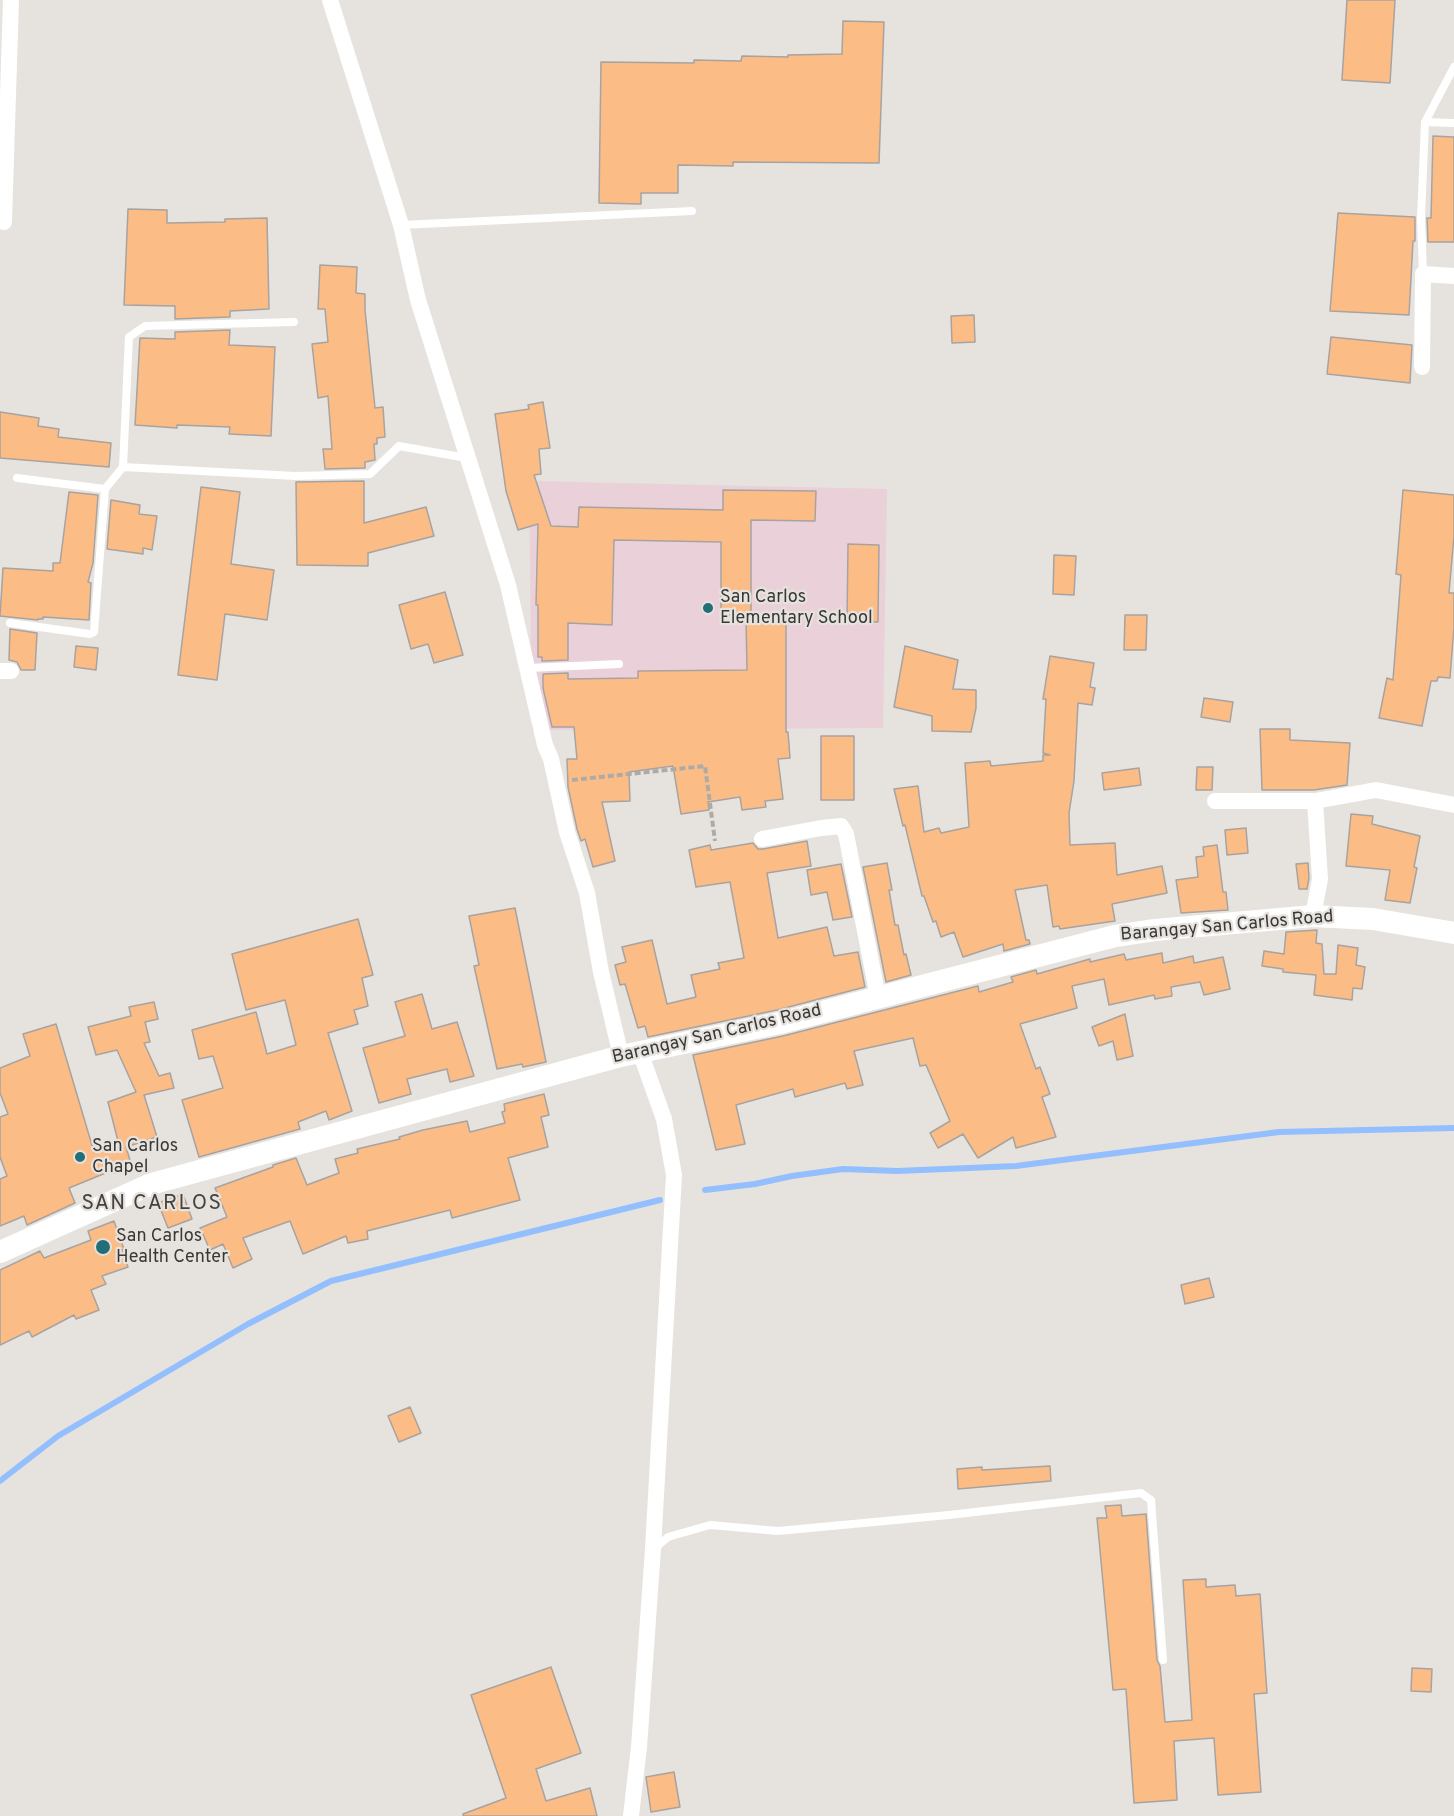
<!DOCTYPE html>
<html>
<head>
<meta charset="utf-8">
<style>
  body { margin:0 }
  canvas { display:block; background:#e6e2dd }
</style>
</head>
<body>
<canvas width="1454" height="1816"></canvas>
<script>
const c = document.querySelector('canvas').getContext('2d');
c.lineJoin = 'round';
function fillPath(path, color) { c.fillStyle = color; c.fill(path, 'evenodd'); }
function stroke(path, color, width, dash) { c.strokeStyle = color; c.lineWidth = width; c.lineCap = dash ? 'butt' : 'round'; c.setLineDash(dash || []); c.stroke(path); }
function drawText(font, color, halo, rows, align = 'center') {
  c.font = font + ' Overpass,sans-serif'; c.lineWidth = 4.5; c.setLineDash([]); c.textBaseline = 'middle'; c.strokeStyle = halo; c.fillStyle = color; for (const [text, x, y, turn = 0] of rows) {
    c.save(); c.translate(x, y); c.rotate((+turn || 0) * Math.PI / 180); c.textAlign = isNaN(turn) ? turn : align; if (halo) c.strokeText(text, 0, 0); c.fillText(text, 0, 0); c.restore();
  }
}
fillPath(new Path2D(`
  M 529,481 L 887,489 L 883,728 L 532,730 Z`), '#ead1d9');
stroke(new Path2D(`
  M 705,1190 L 755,1184 L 792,1176 L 843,1169 L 897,1171 L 1016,1166 L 1279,1132 L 1454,1128
  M 0,1481 L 58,1436 L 248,1324 L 331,1281 L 660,1200`), '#93bffe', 6);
const building = new Path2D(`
  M 1347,0 L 1395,0 L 1390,83 L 1342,80 Z
  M 843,21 L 884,22 L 879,163 L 733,162 L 733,166 L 678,165 L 678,193 L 641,193 L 641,204 L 599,203 L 601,62 L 694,63 L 694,60 L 741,61 L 742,56 L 788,57 L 788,55 L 842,54 Z
  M 1433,136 L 1454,137 L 1454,242 L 1428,242 L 1427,218 L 1431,218 Z
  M 128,209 L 167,210 L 167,223 L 225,222 L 225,219 L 267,218 L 269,309 L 230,311 L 230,317 L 175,319 L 175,306 L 124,305 Z
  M 1338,213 L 1415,217 L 1415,241 L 1413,241 L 1409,315 L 1330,311 Z
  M 320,265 L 357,267 L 356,293 L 365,294 L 365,310 L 375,408 L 383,407 L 385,437 L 377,438 L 377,444 L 374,444 L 375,460 L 365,462 L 365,468 L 325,469 L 323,449 L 332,449 L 328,396 L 318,398 L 312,344 L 328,342 L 325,309 L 318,309 Z
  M 974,315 L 975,342 L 952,343 L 951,316 Z
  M 230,330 L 229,345 L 275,347 L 271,436 L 229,434 L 230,427 L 177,425 L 177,428 L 135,425 L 140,338 L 175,339 L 175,332 Z
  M 1331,337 L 1412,345 L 1410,383 L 1327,374 Z
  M 543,402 L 550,448 L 539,449 L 541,474 L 534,475 L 551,526 L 578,527 L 579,507 L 723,510 L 723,490 L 816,491 L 815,521 L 751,520 L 751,615 L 721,615 L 721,542 L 614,540 L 612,625 L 568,623 L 568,660 L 542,661 L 542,657 L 538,657 L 538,605 L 536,605 L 538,524 L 518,530 L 506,491 L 495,414 L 529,409 L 528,405 Z
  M 0,412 L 39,418 L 38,426 L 59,429 L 58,437 L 111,443 L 109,467 L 0,458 Z
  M 364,481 L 364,523 L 426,507 L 434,536 L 368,553 L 368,566 L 297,565 L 296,482 Z
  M 201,487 L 240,492 L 231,564 L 274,570 L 267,620 L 225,614 L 217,680 L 178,675 Z
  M 1403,490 L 1454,495 L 1454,536 L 1449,593 L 1454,593 L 1454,627 L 1450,678 L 1438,677 L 1437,681 L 1431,681 L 1422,726 L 1379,718 L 1387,678 L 1393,680 L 1401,575 L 1396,574 Z
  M 69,492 L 98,495 L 93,563 L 88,582 L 91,583 L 89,620 L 43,617 L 43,619 L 38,619 L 38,620 L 0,616 L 3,568 L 53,571 L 53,563 L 60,563 Z
  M 111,500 L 140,505 L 139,514 L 157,516 L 152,550 L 143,548 L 143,554 L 107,549 Z
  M 848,544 L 879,545 L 878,622 L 847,621 Z
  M 1054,555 L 1076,556 L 1074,595 L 1053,594 Z
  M 445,592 L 463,655 L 434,663 L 428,644 L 411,649 L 399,605 Z
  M 1125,615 L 1147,615 L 1146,650 L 1124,650 Z
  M 746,619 L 786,620 L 786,732 L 788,732 L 790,758 L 778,759 L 783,799 L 765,801 L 766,807 L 742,810 L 740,797 L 708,802 L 709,810 L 681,814 L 673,766 L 629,772 L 630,801 L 602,802 L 615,861 L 593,867 L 585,839 L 581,841 L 577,829 L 568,787 L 567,759 L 577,759 L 574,727 L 552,727 L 543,688 L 543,674 L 568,673 L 568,679 L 638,678 L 638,671 L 747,670 Z
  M 10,629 L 37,633 L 35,670 L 21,670 L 17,662 L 9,660 Z
  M 76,646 L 98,648 L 96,670 L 74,667 Z
  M 905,646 L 958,660 L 953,689 L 976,690 L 976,708 L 971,732 L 932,731 L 932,716 L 894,707 Z
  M 1050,656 L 1094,663 L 1090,687 L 1095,688 L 1092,705 L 1078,703 L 1074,781 L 1069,813 L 1070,845 L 1115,843 L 1117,875 L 1162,866 L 1167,893 L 1112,904 L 1115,921 L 1060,929 L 1059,926 L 1053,927 L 1047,885 L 1015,890 L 1026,940 L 1029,940 L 1030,944 L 1004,951 L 1003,944 L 963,957 L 954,932 L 941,937 L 936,921 L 933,922 L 924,896 L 922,896 L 905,825 L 903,826 L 894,789 L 918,786 L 924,832 L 939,828 L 941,833 L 969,827 L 965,763 L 990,761 L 991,766 L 1043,761 L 1043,755 L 1050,755 L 1043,753 L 1046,699 L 1043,699 Z
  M 1204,698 L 1233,702 L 1230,722 L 1201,717 Z
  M 1260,729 L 1290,729 L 1290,740 L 1350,743 L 1347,785 L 1314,790 L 1262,790 Z
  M 821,736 L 854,736 L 854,800 L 821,800 Z
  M 1197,767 L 1213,767 L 1212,790 L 1196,790 Z
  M 1139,768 L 1141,785 L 1104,790 L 1102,773 Z
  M 1351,814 L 1373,816 L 1372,824 L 1420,836 L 1414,867 L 1417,868 L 1410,903 L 1385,900 L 1390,870 L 1346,866 Z
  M 1246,828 L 1248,853 L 1227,855 L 1225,830 Z
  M 807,841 L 811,866 L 767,873 L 778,938 L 827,927 L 834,956 L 858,952 L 865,987 L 777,1010 L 648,1037 L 645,1026 L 638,1028 L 625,984 L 620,985 L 615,965 L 626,962 L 622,947 L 652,940 L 667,1004 L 696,997 L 691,975 L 720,969 L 718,963 L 744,958 L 730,882 L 696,887 L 689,850 L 710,845 L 711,850 L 753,843 L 758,849 L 763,849 Z
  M 1217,845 L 1223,892 L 1226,892 L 1228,910 L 1181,913 L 1176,880 L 1198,877 L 1196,857 L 1204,856 L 1203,847 Z
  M 887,863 L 892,890 L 889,890 L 895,925 L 898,925 L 904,955 L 906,954 L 911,975 L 886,982 L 863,867 Z
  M 1308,863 L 1309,878 L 1307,889 L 1299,889 L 1296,864 Z
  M 841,864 L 852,917 L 833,920 L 827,892 L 811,895 L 807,870 Z
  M 515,908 L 546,1062 L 523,1067 L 522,1064 L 497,1069 L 474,966 L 479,965 L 469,916 Z
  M 358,919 L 373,975 L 362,978 L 368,1006 L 354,1010 L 358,1024 L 328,1033 L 352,1111 L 329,1120 L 326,1111 L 298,1122 L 300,1129 L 199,1157 L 182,1100 L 223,1088 L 213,1056 L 199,1059 L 192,1030 L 256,1012 L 267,1054 L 296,1045 L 285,1000 L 246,1010 L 232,954 Z
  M 1317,930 L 1316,943 L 1322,944 L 1324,974 L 1336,974 L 1338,945 L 1358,948 L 1356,965 L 1365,967 L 1362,989 L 1353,988 L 1352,1000 L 1314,995 L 1316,975 L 1283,972 L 1283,969 L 1262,966 L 1264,951 L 1284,954 L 1286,932 Z
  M 1162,953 L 1163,963 L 1193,956 L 1194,963 L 1223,957 L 1230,989 L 1204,995 L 1200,982 L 1171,987 L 1172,996 L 1155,999 L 1154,995 L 1109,1005 L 1104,979 L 1072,986 L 1077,1008 L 1020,1024 L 1036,1069 L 1040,1067 L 1050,1094 L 1042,1097 L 1056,1137 L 1016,1148 L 1013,1137 L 978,1158 L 963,1134 L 938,1148 L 930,1133 L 950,1121 L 926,1065 L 920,1066 L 913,1038 L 854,1051 L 863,1085 L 847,1089 L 845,1083 L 795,1097 L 793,1089 L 736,1105 L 745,1144 L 716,1150 L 693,1055 L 783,1036 L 978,986 L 979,992 L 1013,982 L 1011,977 L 1036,970 L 1037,974 L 1090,959 L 1090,962 L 1124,954 L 1126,960 Z
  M 422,994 L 432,1029 L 457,1022 L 474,1076 L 450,1082 L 447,1069 L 407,1079 L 411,1094 L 379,1103 L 363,1048 L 405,1036 L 395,1002 Z
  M 154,1002 L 158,1019 L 145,1022 L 150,1042 L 144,1043 L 159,1076 L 170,1073 L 174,1088 L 144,1095 L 157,1137 L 126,1147 L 132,1167 L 114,1173 L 113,1170 L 69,1188 L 75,1203 L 27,1225 L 24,1216 L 0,1226 L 0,1179 L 7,1176 L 0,1157 L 0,1117 L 8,1114 L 0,1093 L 0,1068 L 30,1056 L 23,1034 L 56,1024 L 94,1152 L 119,1145 L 108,1102 L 136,1092 L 117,1050 L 96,1055 L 88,1027 L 131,1016 L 129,1007 Z
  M 1125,1014 L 1133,1056 L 1117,1060 L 1113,1041 L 1099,1046 L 1092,1027 Z
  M 544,1094 L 549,1115 L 541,1117 L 548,1147 L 508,1158 L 520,1200 L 452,1218 L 450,1210 L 367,1231 L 368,1239 L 348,1243 L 346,1236 L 303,1254 L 290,1221 L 243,1238 L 252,1259 L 233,1268 L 223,1244 L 210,1250 L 200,1228 L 227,1217 L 215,1188 L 273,1167 L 273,1165 L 296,1158 L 307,1185 L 339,1173 L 335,1159 L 358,1153 L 357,1149 L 400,1139 L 399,1137 L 423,1130 L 467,1121 L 470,1132 L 505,1123 L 502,1112 L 505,1111 L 504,1104 Z
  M 183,1194 L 192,1219 L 168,1228 L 158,1203 Z
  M 114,1221 L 124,1249 L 122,1250 L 128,1267 L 102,1276 L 106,1284 L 91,1290 L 99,1310 L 76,1319 L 74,1315 L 32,1337 L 29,1331 L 0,1345 L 0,1270 L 40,1251 L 44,1258 L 91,1240 L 88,1231 Z
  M 1209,1278 L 1214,1297 L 1185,1304 L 1181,1285 Z
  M 410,1407 L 421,1433 L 399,1442 L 388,1416 Z
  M 1050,1466 L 1051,1481 L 958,1489 L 957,1469 L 982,1467 L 982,1470 Z
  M 1121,1505 L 1122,1516 L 1146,1514 L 1157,1660 L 1160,1666 L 1165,1722 L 1192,1720 L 1183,1580 L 1206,1579 L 1206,1587 L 1235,1585 L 1236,1596 L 1260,1594 L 1267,1693 L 1254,1694 L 1261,1792 L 1218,1795 L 1214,1738 L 1174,1741 L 1177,1800 L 1134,1803 L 1126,1689 L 1113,1690 L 1097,1518 L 1107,1518 L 1105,1506 Z
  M 551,1667 L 581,1753 L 536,1769 L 546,1801 L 590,1788 L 597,1816 L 463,1816 L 463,1814 L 506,1798 L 471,1695 Z
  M 1412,1668 L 1432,1669 L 1431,1692 L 1411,1691 Z
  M 674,1772 L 680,1807 L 651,1812 L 646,1777 Z`);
fillPath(building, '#fcbc85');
stroke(building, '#a8a3a0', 1.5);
stroke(new Path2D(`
  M 572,780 L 705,766 L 715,841`), '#aeaba7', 4, [6, 3]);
stroke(new Path2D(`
  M 1425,122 L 1454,123
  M 401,225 L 692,211
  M 1423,274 L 1421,218 L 1425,122 L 1454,67
  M 123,467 L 129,337 L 145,326 L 294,322
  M 17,478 L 105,489 L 123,467 L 296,476 L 370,474 L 399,446 L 467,458
  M 10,623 L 90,634 L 94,632 L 105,489
  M 528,668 L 619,664
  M 654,1549 L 668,1537 L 710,1525 L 778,1531 L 949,1515 L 1141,1493 L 1151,1500 L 1163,1660`), '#fff', 8);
stroke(new Path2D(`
  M 330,0 L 401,225 L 418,300 L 508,585 L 545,745 L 551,759 L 567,832 L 587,893 L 601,972 L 621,1056
  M 4,222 L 11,0
  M 1422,367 L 1423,274 L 1454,276
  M 0,671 L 11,671
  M 1215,801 L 1315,801 L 1376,790 L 1454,805
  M 762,839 L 821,828 L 841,826 L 846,834 L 878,997
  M 1313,916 L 1320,879 L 1315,801
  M 631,1816 L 639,1747 L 653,1549 L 674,1175 L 664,1119 L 640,1052`), '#fff', 16);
stroke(new Path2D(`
  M 0,1252 L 151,1184 L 621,1056 L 780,1023 L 1115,936 L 1155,930 L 1313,916 L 1373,919 L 1454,933`), '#fff', 22);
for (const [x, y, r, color] of [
  [708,608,6,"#246e77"],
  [80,1157,6,"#246e77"],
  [103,1247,8,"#246e77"]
]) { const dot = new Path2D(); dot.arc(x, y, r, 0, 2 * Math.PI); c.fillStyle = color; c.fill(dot); stroke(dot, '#e6e2dd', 2); }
drawText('18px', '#393836', '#e6e2dd', [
  ["San Carlos",720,598],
  ["Elementary School",720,619],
  ["San Carlos",92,1147],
  ["Chapel",92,1168],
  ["San Carlos",116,1237],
  ["Health Center",116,1258]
], 'left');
drawText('18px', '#393836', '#e6e2dd', [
  ["Barangay San Carlos Road",1227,927,-5],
  ["Barangay San Carlos Road",717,1035,-13]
]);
c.letterSpacing = '1.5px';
drawText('21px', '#44413e', '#e6e2dd', [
  ["SAN CARLOS",152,1205]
]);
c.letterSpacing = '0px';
</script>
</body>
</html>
